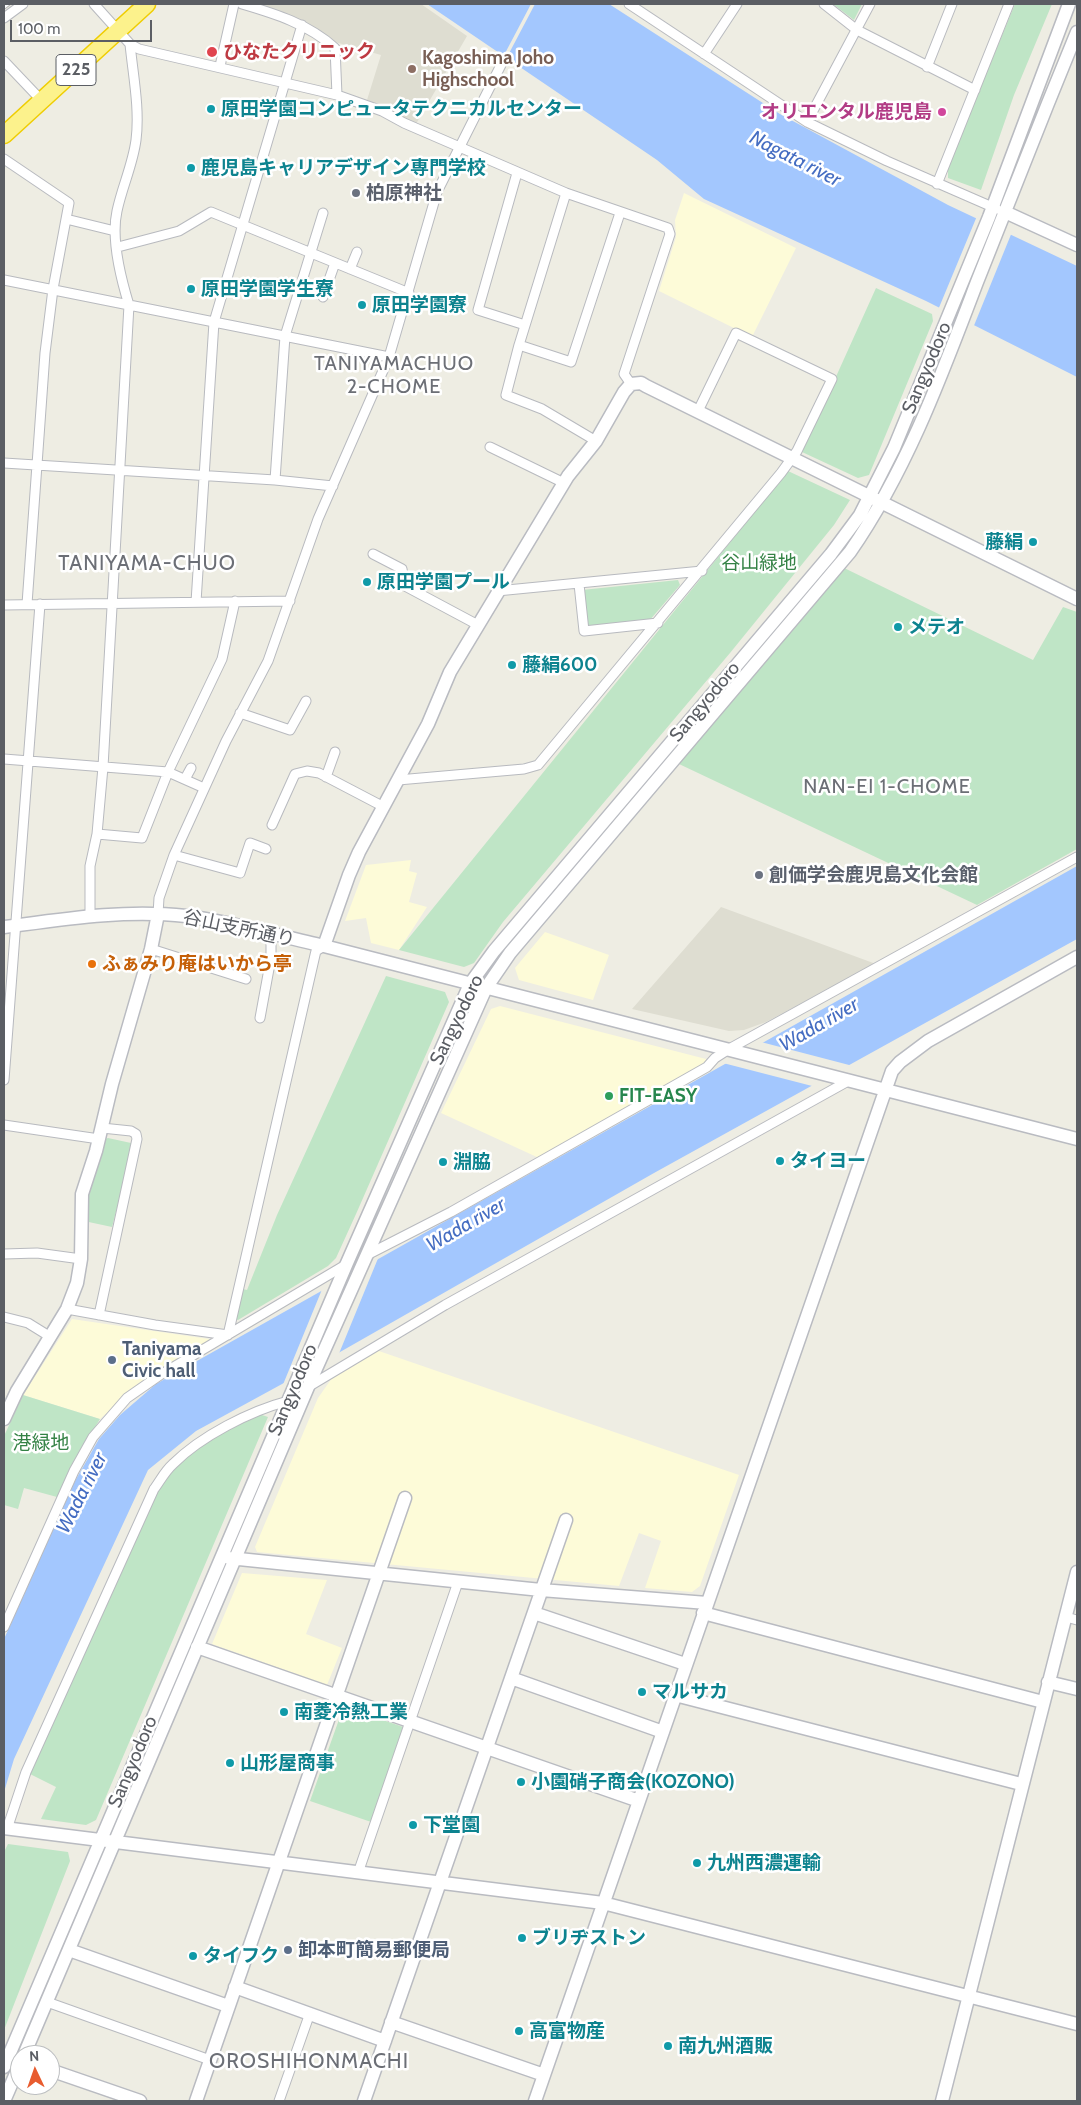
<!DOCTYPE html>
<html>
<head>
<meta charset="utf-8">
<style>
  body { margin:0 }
  #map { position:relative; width:1081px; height:2105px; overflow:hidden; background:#eeede3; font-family:Cabin,sans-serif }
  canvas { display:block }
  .frame { position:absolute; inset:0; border:5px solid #5b5e64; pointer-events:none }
  .north { position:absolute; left:10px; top:2045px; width:50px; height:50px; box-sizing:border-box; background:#fff; border:1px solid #bdbfc1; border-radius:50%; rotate:357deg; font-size:14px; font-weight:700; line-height:20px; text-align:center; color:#5b5e64 }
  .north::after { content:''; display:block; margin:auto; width:18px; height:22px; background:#e85c2f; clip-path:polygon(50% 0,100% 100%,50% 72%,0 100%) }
  .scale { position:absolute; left:10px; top:20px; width:142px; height:22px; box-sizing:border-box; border:2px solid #5b5e64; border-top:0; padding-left:6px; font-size:15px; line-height:18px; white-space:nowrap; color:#5b5e64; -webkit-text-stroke:4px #fff; paint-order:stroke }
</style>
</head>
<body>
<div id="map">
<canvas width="1081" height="2105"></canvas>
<div class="frame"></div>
<div class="north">N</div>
<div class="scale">100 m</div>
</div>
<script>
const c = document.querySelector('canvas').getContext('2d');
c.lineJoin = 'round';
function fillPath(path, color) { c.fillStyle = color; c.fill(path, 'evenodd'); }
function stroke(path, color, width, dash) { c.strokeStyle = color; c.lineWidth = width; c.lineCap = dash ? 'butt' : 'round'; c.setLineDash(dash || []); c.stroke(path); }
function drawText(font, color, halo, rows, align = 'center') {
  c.font = font + ' Cabin,"Noto Sans JP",sans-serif'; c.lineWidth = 5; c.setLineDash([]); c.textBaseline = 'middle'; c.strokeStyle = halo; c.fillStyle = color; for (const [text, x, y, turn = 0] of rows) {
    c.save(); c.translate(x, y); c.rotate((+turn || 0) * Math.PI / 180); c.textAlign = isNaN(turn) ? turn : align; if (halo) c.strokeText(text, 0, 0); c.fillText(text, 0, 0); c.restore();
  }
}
fillPath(new Path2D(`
  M 684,193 L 796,248 L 752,337 L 659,291 L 676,237 L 675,220 Z
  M 411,860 L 409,871 L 417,873 L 409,902 L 427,907 L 399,950 L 371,943 L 366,918 L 345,921 L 366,865 Z
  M 545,932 L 609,955 L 593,1000 L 519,980 L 515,968 Z
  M 500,1006 L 706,1059 L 706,1063 L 539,1158 L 441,1113 L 491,1009 Z
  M 72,1319 L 209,1339 L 210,1342 L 140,1383 L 100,1419 L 23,1395 Z
  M 376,1350 L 739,1475 L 700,1586 L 692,1592 L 645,1588 L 661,1541 L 639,1533 L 619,1586 L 257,1552 L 255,1547 L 318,1398 L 332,1378 Z
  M 242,1573 L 327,1580 L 306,1634 L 342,1648 L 327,1685 L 212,1644 Z`), '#fdfbd8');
fillPath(new Path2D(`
  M 253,4 L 421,4 L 467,36 L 416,124 L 367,100 L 381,55 L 335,42 L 315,28 L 298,19 Z
  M 721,907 L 876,964 L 766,1022 L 744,1030 L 729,1031 L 632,1009 Z`), '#deddd1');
fillPath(new Path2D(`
  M 833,4 L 862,4 L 854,20 Z
  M 1015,4 L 1052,4 L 1014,95 L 981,190 L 948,178 L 948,166 Z
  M 876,288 L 932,314 L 933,321 L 869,475 L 858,478 L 802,452 Z
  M 788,471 L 850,500 L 834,525 L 730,653 L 503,922 L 474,963 L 464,967 L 399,950 Z
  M 838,565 L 1033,660 L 1063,607 L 1077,612 L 1077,849 L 977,905 L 679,764 Z
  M 678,580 L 680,585 L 649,621 L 589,628 L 586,625 L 582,590 Z
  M 386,976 L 445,992 L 449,1002 L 356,1214 L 336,1258 L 328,1266 L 238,1320 L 235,1319 L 243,1289 L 247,1290 L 277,1215 Z
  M 108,1138 L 131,1143 L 133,1147 L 112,1227 L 84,1221 L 85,1202 L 105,1139 Z
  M 23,1395 L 100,1419 L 71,1467 L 57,1497 L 24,1488 L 18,1509 L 4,1505 L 4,1436 Z
  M 259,1414 L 268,1417 L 96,1820 L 86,1825 L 41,1819 L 56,1787 L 30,1774 L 156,1491 L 173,1469 L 200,1445 Z
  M 348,1708 L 406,1728 L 374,1823 L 310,1801 L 342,1711 Z
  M 8,1844 L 68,1852 L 70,1861 L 4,2030 L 4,1852 Z`), '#bfe5c6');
fillPath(new Path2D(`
  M 427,4 L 609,4 L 780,114 L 948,205 L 1077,266 L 1077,377 L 926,301 L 704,199 L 657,160 Z
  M 1077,866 L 1077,939 L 654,1173 L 326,1360 L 196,1431 L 148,1470 L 14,1759 L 4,1792 L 4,1639 L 75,1481 L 99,1439 L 120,1415 L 156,1384 Z`), '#a3c7fe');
fillPath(new Path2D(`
  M 531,4 L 535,4 L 505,61 L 502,59 Z
  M 977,216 L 1012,232 L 973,328 L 938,310 Z
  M 761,1042 L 853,1066 L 816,1087 L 723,1063 Z
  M 379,1256 L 338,1356 L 282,1387 L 323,1287 Z`), '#eeede3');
const street = new Path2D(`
  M 94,4 L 130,44 L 139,49 L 337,95 L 382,111 L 404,123 L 566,193 L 668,228 L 670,234 L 624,374 L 631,384
  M 242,4 C 276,14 308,24 335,48 L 337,95
  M 629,4 L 807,122 L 887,161 L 997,209
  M 824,4 L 857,30 L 975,90
  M 4,18 L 23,4
  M 704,54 L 737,4
  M 4,61 L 42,101
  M 220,66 L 234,4
  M 927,67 L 952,4
  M 807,122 L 870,4
  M 4,159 L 69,203 L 53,289 L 45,353 L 27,604
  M 517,173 L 478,310 L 525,325
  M 937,184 L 1009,4
  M 566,193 L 519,345 L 506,395 L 542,409 L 596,441
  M 66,219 L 115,231
  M 118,247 L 179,231 L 211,212 L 409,293
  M 350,269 L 357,252
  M 4,280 L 389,357
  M 323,297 L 335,263
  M 519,345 L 571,362 L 620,213
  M 490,447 L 564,483
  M 4,463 L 275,480 L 333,486
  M 275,480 L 285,336 L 323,213
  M 373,554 L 402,569 L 405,586 L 478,625
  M 579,584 L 584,631 L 658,623
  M 497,591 L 702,571
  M 196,602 L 214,322 L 302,25
  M 4,605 L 290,601
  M 240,713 L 290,730 L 306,701
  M 4,759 L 168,772 L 204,788
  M 326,777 L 335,752
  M 185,779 L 191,768
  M 398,780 L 524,769 L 538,765 L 781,473 L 797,451 L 832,379 L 736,333 L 698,411
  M 272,825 L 295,774 L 307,771 L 319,773 L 384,807
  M 97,834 L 142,838 L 168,772 L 222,659 L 235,601
  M 174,855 L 240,873 L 250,843 L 266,849
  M 158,914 L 159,898 L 174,855 L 226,741 L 268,661 L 318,519 L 389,357 L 437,192 L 503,61
  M 90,916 L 90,866 L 97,834 L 103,767 L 129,305 C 121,279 111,238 117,211 C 122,187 133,164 136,140 C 140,109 133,75 130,44
  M 151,949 L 246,979
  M 260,1018 L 271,958 L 271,934
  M 4,1080 L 40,604
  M 4,1125 L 99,1139
  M 4,1254 L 37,1253 L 81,1259
  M 367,1255 L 451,1212 L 707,1067 L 715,1058 L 729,1049 L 1077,857
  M 67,1309 L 155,1325 L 228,1335
  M 99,1315 L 137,1139 L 136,1134 L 131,1131 L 102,1128
  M 4,1317 L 28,1323 L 49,1336
  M 228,1335 L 315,955 L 316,951 L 324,946
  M 308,1387 L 445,1305 L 850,1080
  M 1066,1617 L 1077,1620
  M 4,1627 L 74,1471 L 93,1437 L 127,1398 L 160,1375 L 347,1264
  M 7,1829 L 26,1772 L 154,1489 C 160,1481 165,1471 173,1464 C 201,1436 250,1411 288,1401
  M 358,1873 L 458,1582
  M 47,2002 L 210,2060
  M 279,2101 L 310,2013`);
const secondary = new Path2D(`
  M 1005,212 L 1077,245
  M 4,927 C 64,919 125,909 186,916 C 233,922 279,936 324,946 L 1077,1139
  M 324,946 L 349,875 L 359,852 L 428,724 L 450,672 L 568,476 L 596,441 L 624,392 L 631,384 L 641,383 L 646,386 L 1077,599
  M 4,1419 L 17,1391 L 67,1309 L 77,1283 L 81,1259 L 82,1194 L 96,1151 L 112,1084 L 151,949 L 158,914
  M 229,1558 L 541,1590 L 707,1603
  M 534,1613 L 685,1664
  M 703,1613 L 1043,1702
  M 197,1647 L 639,1801
  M 511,1678 L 663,1732
  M 1048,1682 L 1077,1689
  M 675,1695 L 1021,1784
  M 4,1828 L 603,1903 L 1077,2024
  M 69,1950 L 228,2006
  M 235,1987 L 385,2041
  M 391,2022 L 544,2075
  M 24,2055 L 311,1380 L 486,988 L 510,953 L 850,552 C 907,470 942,374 977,282 C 1010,198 1043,115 1077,32
  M 4,2067 L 347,1263 L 470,984 L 494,951 L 831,554 L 860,515 L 894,448 L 989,217 L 1069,4
  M 50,2070 L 140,2101
  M 4,2101 L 20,2064
  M 196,2101 L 405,1498
  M 364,2101 L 566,1520
  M 535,2101 L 892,1071 L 900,1062 L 928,1041 L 1077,957
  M 942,2101 L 1077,1572`);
const highway = new Path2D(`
  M 4,135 L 147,4`);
stroke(street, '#b8babf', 11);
stroke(secondary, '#b9bbc1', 15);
stroke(highway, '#efcd02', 19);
stroke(street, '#fff', 9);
stroke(secondary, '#fff', 12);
stroke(highway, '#fcf28c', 16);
const rail = new Path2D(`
  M 4,7 L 8,4`);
stroke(rail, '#b4b5b5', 5);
stroke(rail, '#fff', 3, [9]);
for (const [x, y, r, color] of [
  [212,52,6,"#e0444e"],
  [412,69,5,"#8d6e63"],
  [211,109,5,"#0f9aa8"],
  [942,112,5,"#d1479c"],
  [191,168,5,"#0f9aa8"],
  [356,193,5,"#6b7280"],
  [191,289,5,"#0f9aa8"],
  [362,305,5,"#0f9aa8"],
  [1033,542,5,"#0f9aa8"],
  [367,582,5,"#0f9aa8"],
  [898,627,5,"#0f9aa8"],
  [512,665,5,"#0f9aa8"],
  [759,875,5,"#6b7280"],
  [92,964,5,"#e8710a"],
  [609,1096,5,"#2e9e5b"],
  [780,1161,5,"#0f9aa8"],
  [443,1162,5,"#0f9aa8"],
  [112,1360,5,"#5c6f8a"],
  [642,1692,5,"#0f9aa8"],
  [284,1712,5,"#0f9aa8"],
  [230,1763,5,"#0f9aa8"],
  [521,1782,5,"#0f9aa8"],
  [413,1825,5,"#0f9aa8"],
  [697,1863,5,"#0f9aa8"],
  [522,1938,5,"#0f9aa8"],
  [288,1950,5,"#5c6f8a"],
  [193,1956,5,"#0f9aa8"],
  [519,2031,5,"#0f9aa8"],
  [668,2046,5,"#0f9aa8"]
]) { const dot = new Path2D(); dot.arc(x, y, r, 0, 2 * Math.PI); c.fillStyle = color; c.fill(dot); stroke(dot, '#fff', 2); }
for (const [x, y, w] of [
  [76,70,40]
]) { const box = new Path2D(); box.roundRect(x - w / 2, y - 15.5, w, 31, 4); c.fillStyle = '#fff'; c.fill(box); stroke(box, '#5b5e64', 1); }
drawText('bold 18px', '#5b5e64', null, [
  ["225",76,70]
]);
drawText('bold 19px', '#be3a42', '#fff', [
  ["ひなたクリニック",223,52]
], 'left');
drawText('bold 19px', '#785e54', '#fff', [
  ["Kagoshima Joho",422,58],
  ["Highschool",422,80]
], 'left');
drawText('bold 19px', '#0d838f', '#fff', [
  ["原田学園コンピュータテクニカルセンター",221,109],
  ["鹿児島キャリアデザイン専門学校",201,168],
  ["原田学園学生寮",201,289],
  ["原田学園寮",372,305],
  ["藤絹",1023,542,"right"],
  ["原田学園プール",377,582],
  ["メテオ",908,627],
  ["藤絹600",522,665],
  ["タイヨー",790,1161],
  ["淵脇",453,1162],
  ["マルサカ",652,1692],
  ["南菱冷熱工業",294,1712],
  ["山形屋商事",240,1763],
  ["小園硝子商会(KOZONO)",531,1782],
  ["下堂園",423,1825],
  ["九州西濃運輸",707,1863],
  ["ブリヂストン",532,1938],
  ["タイフク",203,1956],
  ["高富物産",529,2031],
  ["南九州酒販",678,2046]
], 'left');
drawText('bold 19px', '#b23c85', '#fff', [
  ["オリエンタル鹿児島",932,112]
], 'right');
drawText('bold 19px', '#5b616d', '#fff', [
  ["柏原神社",366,193],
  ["創価学会鹿児島文化会館",769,875]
], 'left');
drawText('19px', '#5b5e64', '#fff', [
  ["Sangyodoro",927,368,-67],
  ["Sangyodoro",705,702,-50],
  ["谷山支所通り",239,929,12],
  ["Sangyodoro",457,1020,-64],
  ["Sangyodoro",293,1390,-67],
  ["Sangyodoro",133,1762,-67]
]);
drawText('19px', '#348245', '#fff', [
  ["谷山緑地",759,563],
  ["港緑地",41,1443]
]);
drawText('bold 19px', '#c56008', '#fff', [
  ["ふぁみり庵はいから亭",102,964]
], 'left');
drawText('bold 19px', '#27864d', '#fff', [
  ["FIT-EASY",619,1096]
], 'left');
drawText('bold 19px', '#4e5e75', '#fff', [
  ["Taniyama",122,1349],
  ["Civic hall",122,1371],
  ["卸本町簡易郵便局",298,1950]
], 'left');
drawText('italic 20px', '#456dc2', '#fff', [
  ["Nagata river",795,159,27],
  ["Wada river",819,1025,-30],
  ["Wada river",466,1225,-30],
  ["Wada river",82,1493,-63]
]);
c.letterSpacing = '1px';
drawText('20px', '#6c6f76', '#fff', [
  ["TANIYAMACHUO",394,364],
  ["2-CHOME",394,387],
  ["NAN-EI 1-CHOME",887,787]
]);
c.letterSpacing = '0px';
c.letterSpacing = '1px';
drawText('21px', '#6c6f76', '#fff', [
  ["TANIYAMA-CHUO",147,564],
  ["OROSHIHONMACHI",309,2062]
]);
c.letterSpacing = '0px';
</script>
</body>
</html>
